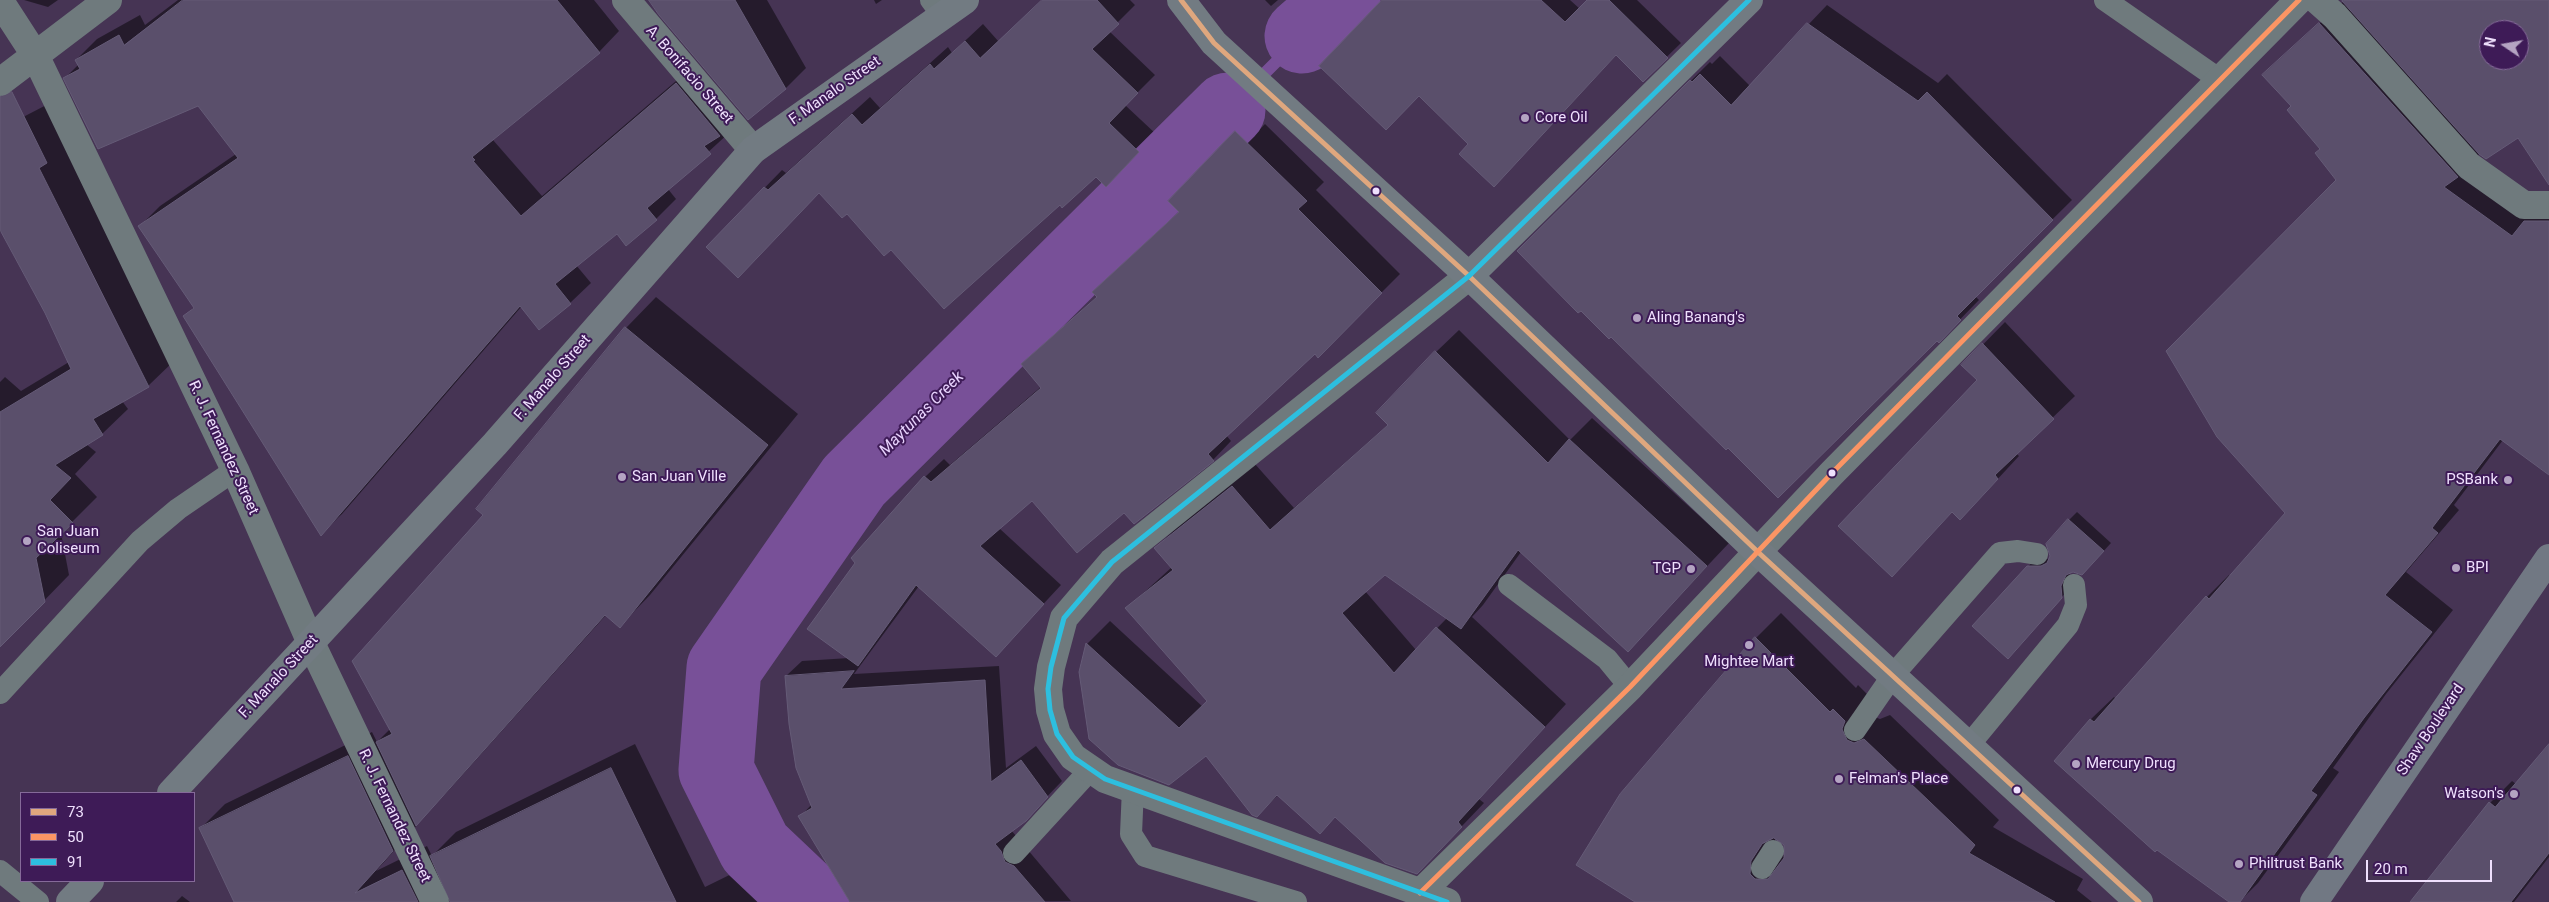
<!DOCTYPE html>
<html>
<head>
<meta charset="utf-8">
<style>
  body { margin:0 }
  #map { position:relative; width:2549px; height:902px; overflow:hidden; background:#463454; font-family:Roboto,sans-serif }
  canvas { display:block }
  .legend { position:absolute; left:20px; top:792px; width:175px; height:90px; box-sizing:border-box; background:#3e1b57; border:1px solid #856a99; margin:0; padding:6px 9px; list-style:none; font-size:15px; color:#efe0fd }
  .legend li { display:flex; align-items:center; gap:10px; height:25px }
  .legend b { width:25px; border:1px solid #856a99 }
  .north { position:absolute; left:2479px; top:20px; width:50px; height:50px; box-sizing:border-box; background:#3e1b57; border:1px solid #856a99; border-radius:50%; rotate:282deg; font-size:14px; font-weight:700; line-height:20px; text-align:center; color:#efe0fd }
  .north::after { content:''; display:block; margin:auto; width:18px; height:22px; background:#b4a4c2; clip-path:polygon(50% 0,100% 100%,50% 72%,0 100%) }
  .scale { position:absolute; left:2366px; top:860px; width:126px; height:22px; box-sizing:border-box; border:2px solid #efe0fd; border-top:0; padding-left:6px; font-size:15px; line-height:18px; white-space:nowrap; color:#efe0fd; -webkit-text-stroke:4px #3e1b57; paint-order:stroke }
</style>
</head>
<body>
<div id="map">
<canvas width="2549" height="902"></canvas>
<ul class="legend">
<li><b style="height:6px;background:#dfa77e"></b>73</li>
<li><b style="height:6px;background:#fb9564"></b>50</li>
<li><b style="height:6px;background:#2dbfdf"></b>91</li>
</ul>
<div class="north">N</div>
<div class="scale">20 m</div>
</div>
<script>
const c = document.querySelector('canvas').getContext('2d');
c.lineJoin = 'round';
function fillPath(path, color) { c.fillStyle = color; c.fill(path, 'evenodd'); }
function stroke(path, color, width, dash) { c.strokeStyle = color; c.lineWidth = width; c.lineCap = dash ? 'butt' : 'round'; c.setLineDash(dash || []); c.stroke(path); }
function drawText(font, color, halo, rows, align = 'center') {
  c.font = font + ' Roboto,sans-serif'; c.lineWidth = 4; c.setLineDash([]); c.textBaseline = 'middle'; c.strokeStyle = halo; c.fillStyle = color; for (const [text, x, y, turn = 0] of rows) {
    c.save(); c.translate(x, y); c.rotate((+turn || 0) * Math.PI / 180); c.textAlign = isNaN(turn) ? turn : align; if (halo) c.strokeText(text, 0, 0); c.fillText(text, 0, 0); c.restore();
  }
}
fillPath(new Path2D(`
  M 24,0 L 58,0 L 48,7 Z
  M 178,0 L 594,0 L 619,31 L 599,52 L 493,140 L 542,196 L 697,63 L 730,132 L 668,189 L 676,199 L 656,219 L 617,233 L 576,265 L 591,283 L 570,303 L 522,306 L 342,514 L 321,534 L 185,316 L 194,307 L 140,226 L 160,206 L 236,154 L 198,104 L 65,78 L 79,64 L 76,60 L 97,39 L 140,15 L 145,25 Z
  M 650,0 L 767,0 L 806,68 L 786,88 L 748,118 Z
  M 874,0 L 882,0 L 876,4 Z
  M 1043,0 L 1130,0 L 1135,5 L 1109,31 L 1155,75 L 1125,105 L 1156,134 L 1124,167 L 1096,175 L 1060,203 L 891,248 L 820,192 L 707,247 L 782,170 L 786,173 L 870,97 L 880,108 L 948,47 L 952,53 L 983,24 L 999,42 Z
  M 1265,0 L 1278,0 L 1271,6 Z
  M 1384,0 L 1570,0 L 1580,9 L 1588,0 L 1637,0 L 1681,43 L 1643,80 L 1617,54 L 1494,186 Z
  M 2345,0 L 2549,0 L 2549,183 L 2518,137 L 2480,153 L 2468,166 L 2533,213 L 2549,199 L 2549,474 L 2503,440 L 2454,505 L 2459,510 L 2406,572 L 2453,610 L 2386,694 L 2333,768 L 2339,772 L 2258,883 L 2239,902 L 2232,902 L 2056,761 L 2091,719 L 2114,697 L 2116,699 L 2207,597 L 2229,575 L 2231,576 L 2287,513 L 2338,181 L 2321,149 L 2292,106 L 2264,75 ZM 2489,30 L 2519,30 L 2519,60 L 2489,60 Z
  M 1827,5 L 1938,83 L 1947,74 L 2072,200 L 1975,296 L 1979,300 L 1939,341 L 1937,339 L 1611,335 L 1518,251 L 1710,62 L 1712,64 L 1720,56 L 1750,86 Z
  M 54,101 L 174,361 L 148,386 L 122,401 L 128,409 L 102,434 L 86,444 L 96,452 L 75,474 L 97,497 L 61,533 L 69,575 L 0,646 L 0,382 L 5,377 L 21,391 L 69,362 L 46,313 L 2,231 L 0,232 L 0,129 Z
  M 1265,124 L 1324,182 L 1316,190 L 1400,274 L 1318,356 L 1315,353 L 1226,435 L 1231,441 L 1213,460 L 1125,511 L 1032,499 L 999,528 L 1061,585 L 996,655 L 919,586 L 854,674 L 999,666 L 1006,768 L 1036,746 L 1062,781 L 1040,804 L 1011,830 L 1071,901 L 851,902 L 800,817 L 812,804 L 786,676 L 802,661 L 849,658 L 925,477 L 944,459 L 950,465 L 1042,386 L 1023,364 L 1098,296 L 1112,273 L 1180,211 Z
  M 656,297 L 798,414 L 650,595 L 620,626 L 606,615 L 446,793 L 416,824 L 417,825 L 376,871 L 427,846 L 432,856 L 456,832 L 635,744 L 705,887 L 764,858 L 785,902 L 236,902 L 200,829 L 225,804 L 372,732 L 377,742 L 390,729 L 485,515 L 626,328 Z
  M 2005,322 L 2075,396 L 2016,453 L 2019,456 L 1982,496 L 1953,511 L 1913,553 L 1978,380 L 1963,365 Z
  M 1459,330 L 1570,440 L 1592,418 L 1729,543 L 1628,650 L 1521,552 L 1483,605 L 1472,617 L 1566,704 L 1479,799 L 1484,803 L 1439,850 L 1336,816 L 1320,832 L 1278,795 L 1257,816 L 1206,754 L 1080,672 L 1087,644 L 1110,621 L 1203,707 L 1209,701 L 1127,608 L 1172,567 L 1156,548 L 1179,525 L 1255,464 L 1294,508 L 1389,424 L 1436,352 ZM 1385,573 L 1447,618 L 1416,650 L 1365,591 Z
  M 2077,512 L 2111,543 L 2090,566 L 2071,572 L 2068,577 L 2069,589 L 2015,649 L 2028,567 L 2036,558 L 2050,559 L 2069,520 Z
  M 1781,613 L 1856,688 L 1858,685 L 1869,696 L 1872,716 L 1880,719 L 1890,715 L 1999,820 L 1993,827 L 2083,879 L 2077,890 L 2092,902 L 1637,902 L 1622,795 L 1756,638 ZM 1775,839 L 1781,839 L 1787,852 L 1785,856 L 1775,850 Z
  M 2549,746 L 2549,857 L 2514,902 L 2411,902 L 2490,803 L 2512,781 L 2516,784 Z
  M 182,896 L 190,902 L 176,902 Z
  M 797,897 L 803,902 L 785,902 Z`), '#0007');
stroke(new Path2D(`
  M 1228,110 L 1302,36`), '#785098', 12);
stroke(new Path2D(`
  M 1302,36 L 1343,0
  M 812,902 L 755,848 L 716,770 L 724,668 L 854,481 L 1228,110`), '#785098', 75);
const building = new Path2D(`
  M 183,0 L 557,0 L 600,53 L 472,157 L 475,160 L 473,161 L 521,216 L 676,83 L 720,136 L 704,146 L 711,154 L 647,208 L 657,220 L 626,246 L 617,234 L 555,284 L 571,304 L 539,330 L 520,306 L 321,536 L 183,316 L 194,308 L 138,226 L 238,158 L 198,106 L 98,149 L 63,78 L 80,69 L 75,60 L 119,35 L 124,45 Z
  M 649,0 L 735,0 L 786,89 L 748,120 L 659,15 Z
  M 1042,0 L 1097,0 L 1119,24 L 1092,49 L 1138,93 L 1109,123 L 1139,152 L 1106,187 L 1096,177 L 1062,208 L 1060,205 L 944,309 L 891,250 L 884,256 L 847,214 L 842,218 L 819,193 L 738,278 L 706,247 L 764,187 L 768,190 L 852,114 L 862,125 L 930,64 L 934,69 L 965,41 L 980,58 Z
  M 1382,0 L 1541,0 L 1565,22 L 1587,0 L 1609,0 L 1668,58 L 1643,82 L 1616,55 L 1494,187 L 1459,154 L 1468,144 L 1419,96 L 1386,130 L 1319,66 Z
  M 2344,0 L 2549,0 L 2549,185 L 2518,138 L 2486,159 L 2479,154 L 2342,1 ZM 2489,30 L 2519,30 L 2519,60 L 2489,60 Z
  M 1807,23 L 1918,101 L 1927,92 L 2053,220 L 1957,316 L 1961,320 L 1939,343 L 1937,341 L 1778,498 L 1728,448 L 1726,450 L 1611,337 L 1609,339 L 1581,311 L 1578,313 L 1517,251 L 1690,80 L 1692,82 L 1700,74 L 1731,105 Z
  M 2319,23 L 2458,177 L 2444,187 L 2512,236 L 2524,221 L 2549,221 L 2549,475 L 2500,439 L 2432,528 L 2438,533 L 2385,595 L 2432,632 L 2364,718 L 2311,791 L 2317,795 L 2240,902 L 2229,902 L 2157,850 L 2155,852 L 2054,761 L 2090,719 L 2094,722 L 2206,596 L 2209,599 L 2285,513 L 2217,437 L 2166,351 L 2336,180 L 2315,153 L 2320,149 L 2287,110 L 2291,106 L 2262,75 Z
  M 12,92 L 47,163 L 39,168 L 149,387 L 93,419 L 103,435 L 55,465 L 71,478 L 50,500 L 73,523 L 36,558 L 45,602 L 0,647 L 0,412 L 71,369 L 45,313 L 0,230 L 0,97 Z
  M 1235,131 L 1307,201 L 1298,209 L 1382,293 L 1318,358 L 1315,354 L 1208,454 L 1214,461 L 1134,524 L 1124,513 L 1077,553 L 1032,501 L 980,546 L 1044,604 L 996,657 L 916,585 L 858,666 L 807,629 L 855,563 L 851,558 L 924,476 L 931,482 L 1041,388 L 1021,364 L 1097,297 L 1092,292 L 1179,212 L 1168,201 Z
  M 625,327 L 768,445 L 620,628 L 605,615 L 416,826 L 376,742 L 392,734 L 352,661 L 483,515 L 476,509 Z
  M 1982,343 L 2054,419 L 1995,475 L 1998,479 L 1960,520 L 1952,512 L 1892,577 L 1838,526 L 1977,380 L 1961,365 Z
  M 1435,351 L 1548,463 L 1569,439 L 1707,566 L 1628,652 L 1518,550 L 1461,629 L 1385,575 L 1342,613 L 1394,673 L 1436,627 L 1545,727 L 1458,822 L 1462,827 L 1417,874 L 1385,863 L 1335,817 L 1320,834 L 1277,795 L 1257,817 L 1252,815 L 1206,756 L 1169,785 L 1118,765 L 1089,739 L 1079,672 L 1086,643 L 1179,728 L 1207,701 L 1125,608 L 1173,570 L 1154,548 L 1232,486 L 1270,530 L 1388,425 L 1376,413 Z
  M 2068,519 L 2104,551 L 2082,575 L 2073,572 L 2066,575 L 2061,586 L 2062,598 L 2008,659 L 1972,626 L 2027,566 L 2041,566 L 2047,563 L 2050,556 L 2046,544 Z
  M 1755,637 L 1830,712 L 1833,709 L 1845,721 L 1842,729 L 1847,740 L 1854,743 L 1864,739 L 1975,845 L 1969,853 L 2055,902 L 1635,902 L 1576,865 L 1620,794 ZM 1774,838 L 1784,845 L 1784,858 L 1768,879 L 1755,879 L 1750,874 L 1751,861 L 1762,844 Z
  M 854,671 L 841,689 L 985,680 L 991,782 L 1021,760 L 1048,797 L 1026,821 L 995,844 L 1001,851 L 1005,862 L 1014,866 L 1045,902 L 850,902 L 798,816 L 812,808 L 796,768 L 789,724 L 785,676 Z
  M 2549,744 L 2549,853 L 2511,902 L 2410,902 L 2489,802 L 2495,807 Z
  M 348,756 L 393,851 L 355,893 L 402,870 L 418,902 L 234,902 L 199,828 Z
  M 611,768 L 676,902 L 450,902 L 430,856 Z`);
fillPath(building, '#5a4f6b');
stroke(building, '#655b77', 1);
stroke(new Path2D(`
  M 931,0 L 943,16
  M 2105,0 L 2220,80
  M 1509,585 L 1607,659 L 1630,687
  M 0,693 L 140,541 L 178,509 L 235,470
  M 1855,730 L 1893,675 L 2000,553 L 2018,551 L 2037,554
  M 1969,745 L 2068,625 L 2076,605 L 2074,585
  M 1133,788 L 1131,834 L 1145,856 L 1296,902
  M 1014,853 L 1091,769
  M 1762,868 L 1773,851
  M 0,871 L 38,902`), '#6f7a7d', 22);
stroke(new Path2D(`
  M 626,0 L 753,150
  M 2317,0 L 2335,16 L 2469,166 L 2524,205 L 2549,205
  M 0,1 L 35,55 L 235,470 L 311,643 L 435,902
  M 0,82 L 108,0
  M 1420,893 L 1630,687 L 1832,473 L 2299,0
  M 1447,902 L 1105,779 L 1073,757 L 1057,734 L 1050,710 L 1048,689 L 1051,667 L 1064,618 L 1112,562 L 1469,276`), '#6f7a7d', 28);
stroke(new Path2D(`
  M 1181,0 L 1214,43 L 1469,276 L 1759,553 L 2139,902
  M 1469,276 L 1749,0
  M 171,793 L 495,444 L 753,150 L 965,0
  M 70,902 L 90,881`), '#727b82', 28);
stroke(new Path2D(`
  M 2314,902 L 2549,558`), '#717883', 28);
stroke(new Path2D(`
  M 1181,0 L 1214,43 L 1469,276 L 1759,553 L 2139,902`), '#dfa77e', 5);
stroke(new Path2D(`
  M 1420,893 L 1630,687 L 1832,473 L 2299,0`), '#fb9564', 5);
stroke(new Path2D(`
  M 1447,902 L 1105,779 L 1073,757 L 1057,734 L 1050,710 L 1048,689 L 1051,667 L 1064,618 L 1112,562 L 1469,276 L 1749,0`), '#2dbfdf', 5);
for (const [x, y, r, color] of [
  [1525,118,5,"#b4a4c2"],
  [1376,191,4.5,"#efe0fd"],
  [1637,318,5,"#b4a4c2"],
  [1832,473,4.5,"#efe0fd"],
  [622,477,5,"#b4a4c2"],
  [2508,480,5,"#b4a4c2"],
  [27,541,5,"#b4a4c2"],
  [2456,568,5,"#b4a4c2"],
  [1691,569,5,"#b4a4c2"],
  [1749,645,5,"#b4a4c2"],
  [2076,764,5,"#b4a4c2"],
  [1839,779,5,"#b4a4c2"],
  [2017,790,4.5,"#efe0fd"],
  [2514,794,5,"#b4a4c2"],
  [2239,864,5,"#b4a4c2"]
]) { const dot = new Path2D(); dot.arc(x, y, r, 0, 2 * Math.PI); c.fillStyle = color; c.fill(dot); stroke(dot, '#3e1b57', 2); }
drawText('15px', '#efe0fd', '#3e1b57', [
  ["A. Bonifacio Street",689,75,49],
  ["F. Manalo Street",835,91,-35],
  ["F. Manalo Street",553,378,-49],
  ["R. J. Fernandez Street",223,448,65],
  ["F. Manalo Street",279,677,-47],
  ["Shaw Boulevard",2431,730,-56],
  ["R. J. Fernandez Street",394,816,64]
]);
drawText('15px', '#efe0fd', '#3e1b57', [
  ["Core Oil",1535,118],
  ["Aling Banang's",1647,318],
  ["San Juan Ville",632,477],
  ["PSBank",2498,480,"right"],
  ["San Juan",37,532],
  ["Coliseum",37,549],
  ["BPI",2466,568],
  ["TGP",1681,569,"right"],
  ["Mightee Mart",1749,662,"center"],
  ["Mercury Drug",2086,764],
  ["Felman's Place",1849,779],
  ["Watson's",2504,794,"right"],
  ["Philtrust Bank",2249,864]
], 'left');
drawText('italic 16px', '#e8d3fd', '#3e1b57', [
  ["Maytunas Creek",922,414,-45]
]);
</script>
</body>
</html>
